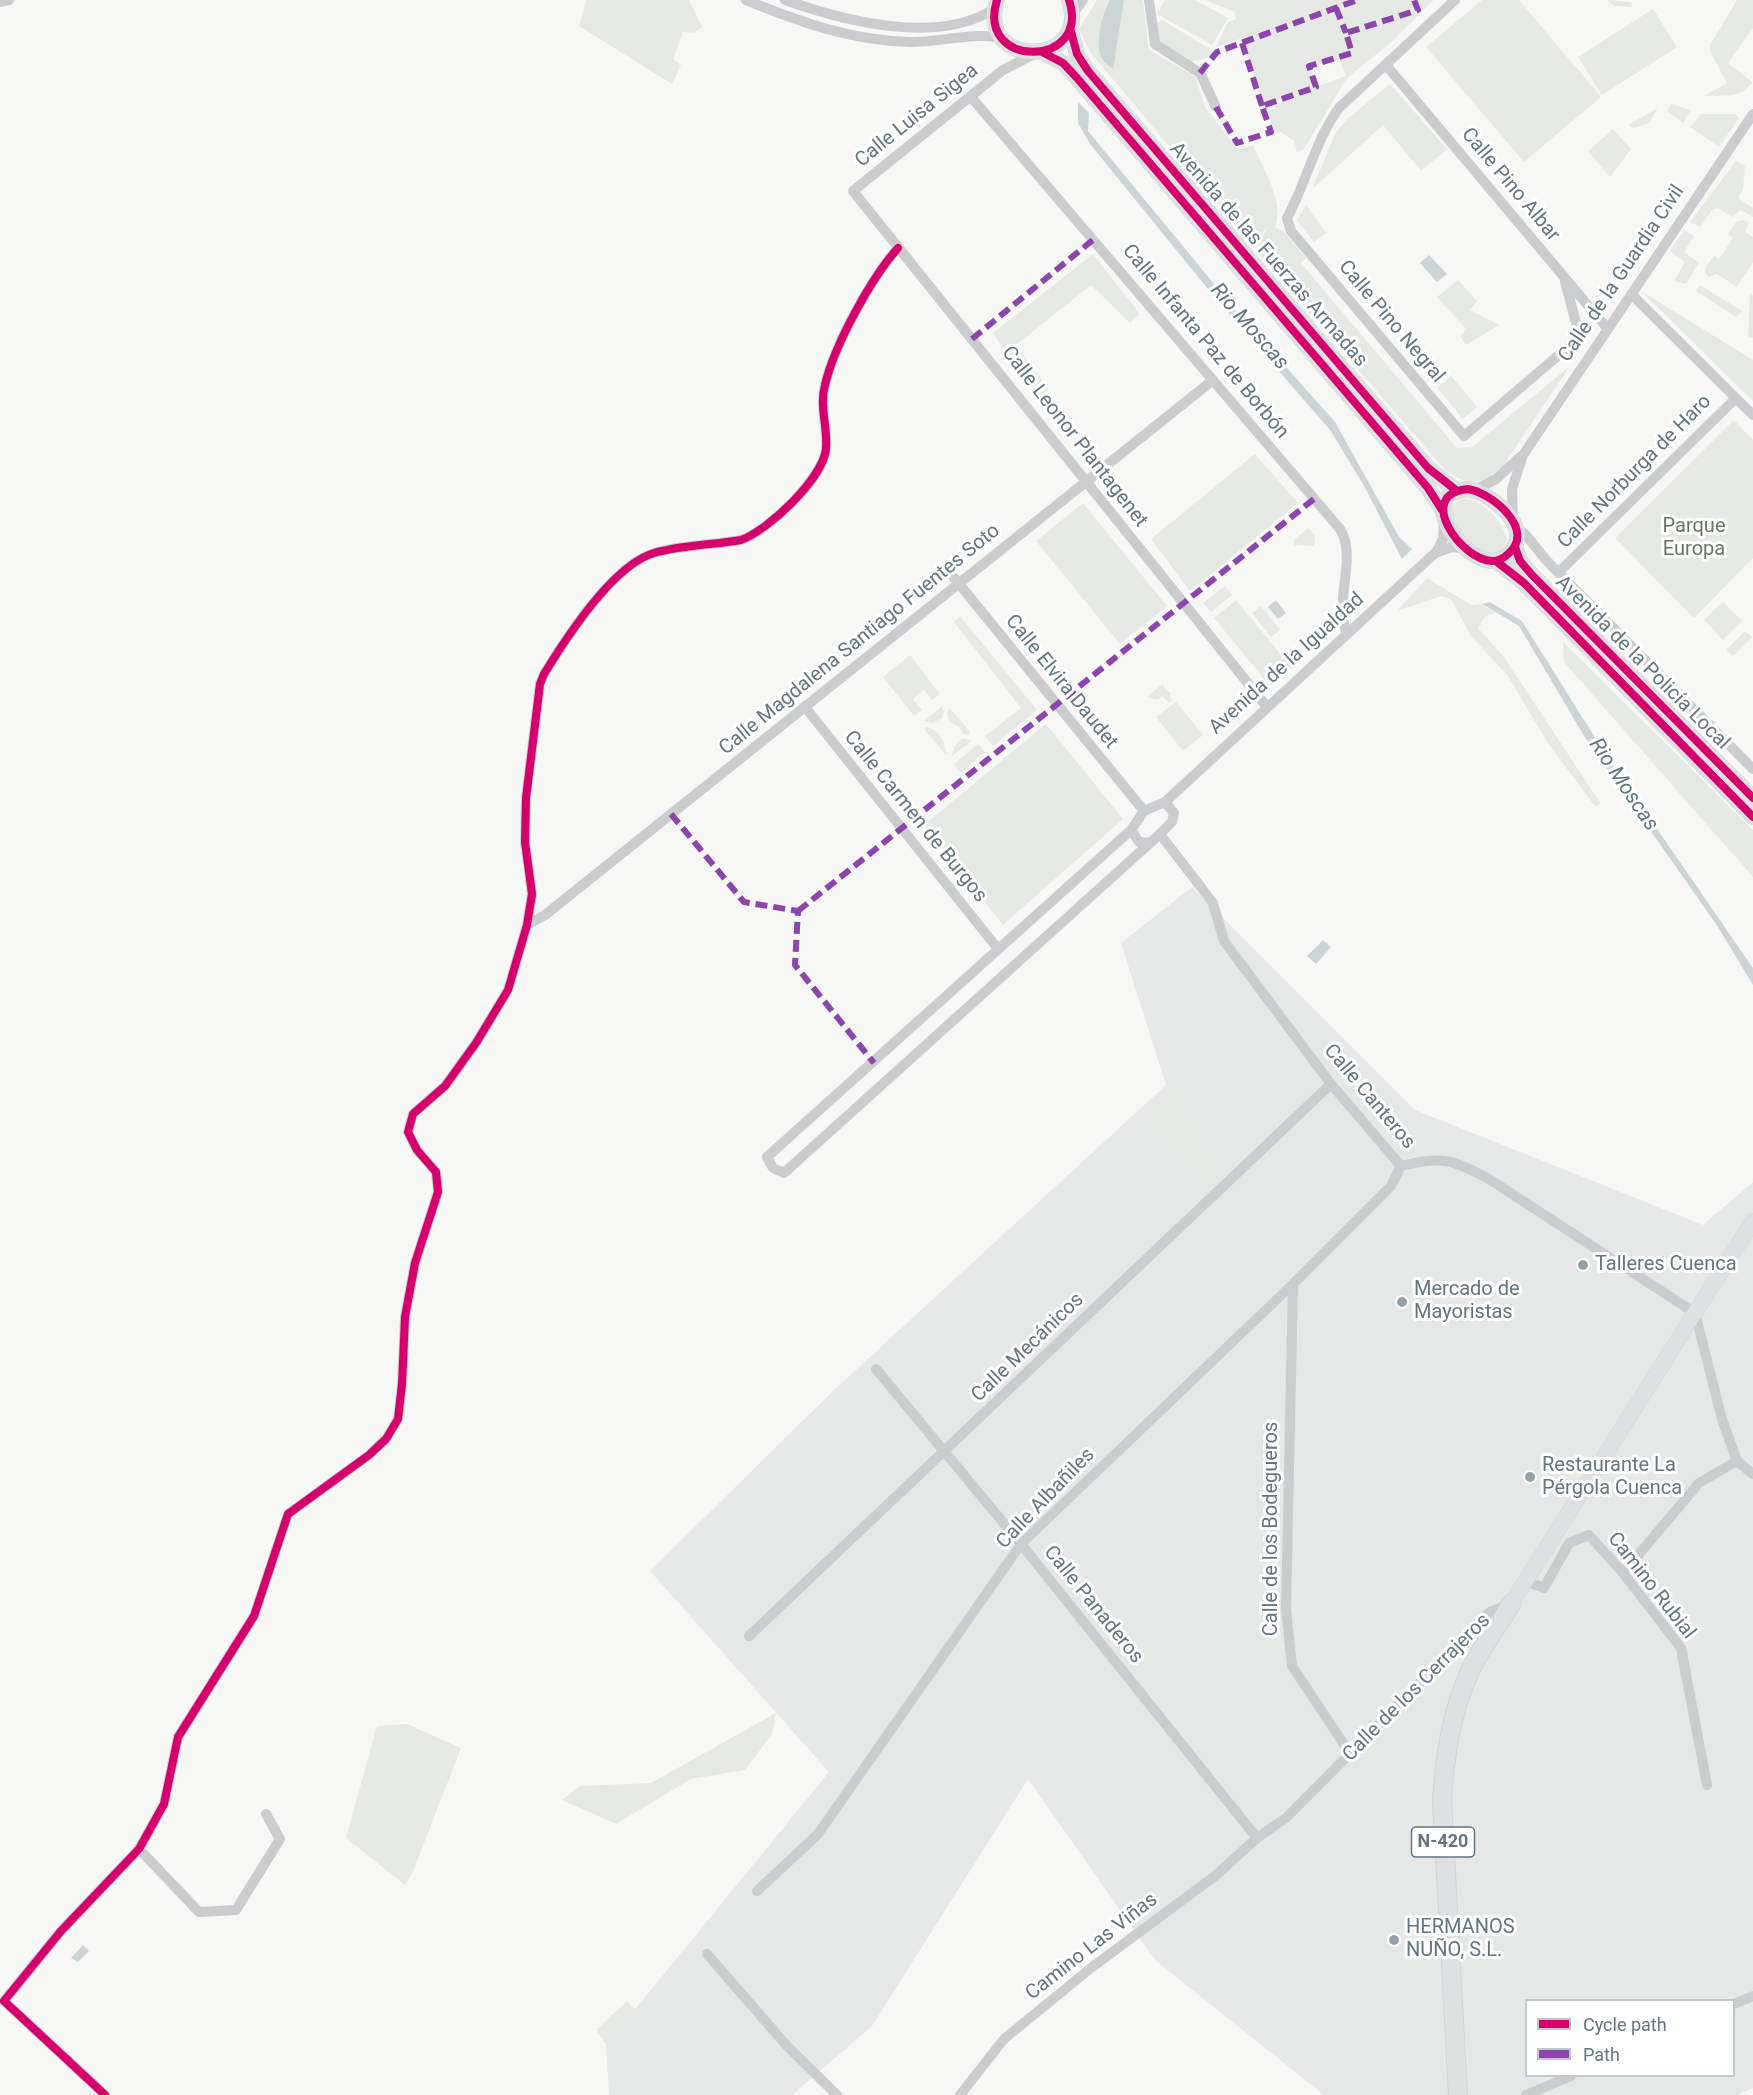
<!DOCTYPE html>
<html>
<head>
<meta charset="utf-8">
<style>
  body { margin:0 }
  #map { position:relative; width:1753px; height:2095px; overflow:hidden; background:#f7f7f6; font-family:Roboto,sans-serif }
  canvas { display:block }
  .legend { position:absolute; left:1525px; top:1999px; width:210px; height:78px; box-sizing:border-box; background:#fff; border:2px solid #c0c8cd; margin:0; padding:8px 10px; list-style:none; font-size:18px; color:#627581 }
  .legend li { display:flex; align-items:center; gap:12px; height:30px }
  .legend b { width:30px; border:2px solid #c0c8cd }
</style>
</head>
<body>
<div id="map">
<canvas width="1753" height="2095"></canvas>
<ul class="legend">
<li><b style="height:8px;background:#d6006c"></b>Cycle path</li>
<li><b style="height:8px;background:#8e44ad"></b>Path</li>
</ul>
</div>
<script>
const c = document.querySelector('canvas').getContext('2d');
c.lineJoin = 'round';
function fillPath(path, color) { c.fillStyle = color; c.fill(path, 'evenodd'); }
function stroke(path, color, width, dash) { c.strokeStyle = color; c.lineWidth = width; c.lineCap = dash ? 'butt' : 'round'; c.setLineDash(dash || []); c.stroke(path); }
function drawText(font, color, halo, rows, align = 'center') {
  c.font = font + ' Roboto,sans-serif'; c.lineWidth = 6; c.setLineDash([]); c.textBaseline = 'middle'; c.strokeStyle = halo; c.fillStyle = color; for (const [text, x, y, turn = 0] of rows) {
    c.save(); c.translate(x, y); c.rotate((+turn || 0) * Math.PI / 180); c.textAlign = isNaN(turn) ? turn : align; if (halo) c.strokeText(text, 0, 0); c.fillText(text, 0, 0); c.restore();
  }
}
fillPath(new Path2D(`
  M 1192,887 L 1415,1110 L 1703,1225 L 1753,1182 L 1753,2088 L 1737,2095 L 1324,2095 L 1155,1960 L 1028,1779 L 872,2026 L 792,2095 L 609,2095 L 606,2045 L 829,1772 L 650,1571 L 834,1390 L 1166,1085 L 1121,943 ZM 1526,2000 L 1734,2000 L 1734,2076 L 1526,2076 Z`), '#e6e7e7');
fillPath(new Path2D(`
  M 586,0 L 689,0 L 702,27 L 694,33 L 683,32 L 673,59 L 681,65 L 672,84 L 579,26 Z
  M 1097,0 L 1143,0 L 1149,50 L 1195,76 L 1205,107 L 1237,149 L 1253,145 C 1263,169 1285,202 1275,227 L 1284,232 L 1306,258 L 1301,263 L 1457,448 L 1472,447 L 1570,366 L 1503,466 C 1481,485 1470,487 1445,470 L 1254,249 L 1268,227 L 1260,235 L 1247,239 L 1090,52 L 1079,29 Z
  M 1165,0 L 1195,0 L 1228,18 L 1212,45 L 1157,14 Z
  M 1205,0 L 1433,0 L 1394,40 L 1347,78 L 1304,149 L 1297,152 L 1294,141 L 1281,132 L 1275,133 L 1267,111 L 1275,109 L 1275,104 L 1311,90 L 1262,106 L 1243,38 L 1216,47 L 1228,22 L 1236,19 L 1235,12 ZM 1340,59 L 1346,76 L 1319,86 L 1310,67 Z
  M 1482,0 L 1519,0 L 1601,97 L 1524,162 L 1426,47 Z
  M 1607,0 L 1631,2 L 1632,7 L 1614,6 Z
  M 1737,0 L 1753,0 L 1753,28 L 1728,63 L 1752,82 C 1742,99 1723,95 1704,96 L 1727,83 L 1712,55 L 1710,45 Z
  M 1653,9 L 1677,47 L 1602,95 L 1578,57 Z
  M 1162,20 L 1215,52 L 1209,57 L 1189,63 L 1158,40 L 1157,23 Z
  M 1390,84 L 1447,149 L 1421,171 L 1383,125 L 1312,189 L 1335,134 L 1347,119 Z
  M 1671,104 L 1691,110 L 1683,123 L 1667,111 Z
  M 1658,108 L 1649,123 L 1633,128 L 1628,125 Z
  M 1701,114 L 1735,114 L 1739,118 L 1719,147 L 1690,127 Z
  M 1613,129 L 1631,149 L 1610,177 L 1588,151 Z
  M 1736,161 L 1745,166 L 1743,189 L 1738,198 L 1753,208 L 1753,217 L 1740,210 L 1733,217 L 1718,208 L 1713,209 L 1700,227 L 1690,222 Z
  M 1306,205 L 1326,233 L 1314,242 L 1297,220 Z
  M 1744,220 L 1749,222 L 1745,232 L 1753,237 L 1753,262 L 1737,287 L 1717,274 L 1709,277 L 1705,273 L 1706,266 L 1714,256 L 1719,259 L 1733,238 L 1728,234 L 1737,221 Z
  M 1684,230 L 1694,236 L 1684,252 L 1699,263 L 1686,284 L 1674,281 L 1685,262 L 1670,251 Z
  M 1093,254 L 1140,314 L 1130,323 L 1091,285 L 1016,345 L 1049,390 L 1042,395 L 1016,370 L 993,333 Z
  M 1458,280 L 1477,301 L 1470,310 L 1499,325 L 1466,345 L 1460,336 L 1466,329 L 1437,297 Z
  M 1700,285 L 1742,311 L 1736,317 L 1696,291 Z
  M 1641,291 L 1753,360 L 1753,401 Z
  M 1750,293 L 1753,296 L 1753,338 L 1748,337 Z
  M 1451,376 L 1477,407 L 1463,419 L 1437,388 Z
  M 1734,420 L 1753,440 L 1753,558 L 1694,618 L 1615,538 Z
  M 1255,454 L 1298,503 L 1190,591 L 1151,539 Z
  M 1462,499 C 1481,497 1504,522 1507,540 L 1498,554 L 1481,554 C 1468,541 1430,513 1462,499 Z
  M 1083,503 L 1167,606 L 1120,644 L 1036,541 Z
  M 1308,528 L 1315,535 L 1314,546 L 1294,545 L 1294,540 Z
  M 1427,578 L 1471,605 L 1481,604 L 1495,613 L 1485,617 L 1478,628 L 1504,657 L 1601,804 L 1595,806 L 1549,745 L 1507,675 L 1471,636 L 1451,599 L 1441,596 L 1397,611 Z
  M 1225,586 L 1232,595 L 1211,612 L 1203,603 Z
  M 1236,600 L 1292,668 L 1270,686 L 1214,618 Z
  M 1723,602 L 1742,621 L 1723,640 L 1704,620 Z
  M 1261,606 L 1280,630 L 1271,637 L 1252,613 Z
  M 960,616 L 1037,710 L 993,746 L 985,736 L 1021,708 L 954,622 Z
  M 1745,631 L 1752,637 L 1733,656 L 1726,650 Z
  M 1563,642 L 1753,830 L 1753,877 L 1564,662 Z
  M 910,655 L 940,694 L 932,700 L 924,690 L 913,699 L 922,710 L 914,716 L 883,677 Z
  M 1162,684 L 1171,694 L 1169,696 L 1172,700 L 1169,703 L 1162,696 L 1158,700 L 1147,697 Z
  M 1176,702 L 1203,735 L 1183,751 L 1156,717 Z
  M 942,706 L 944,712 L 942,718 L 933,723 L 924,721 Z
  M 950,708 L 970,732 L 969,735 L 963,734 L 959,727 L 949,722 L 947,712 Z
  M 1046,724 L 1123,819 L 1003,925 L 924,825 Z
  M 926,727 C 940,729 945,742 947,756 L 924,729 Z
  M 962,738 L 972,741 L 952,756 L 954,747 Z
  M 978,744 L 985,752 L 961,773 L 954,764 Z
  M 1178,1088 L 1197,1127 L 1214,1175 L 1205,1186 L 1186,1157 L 1142,1123 Z
  M 776,1713 L 772,1734 L 745,1770 L 691,1779 L 616,1824 L 562,1800 L 580,1786 L 651,1783 Z
  M 407,1724 L 461,1748 L 412,1874 L 405,1885 L 346,1838 L 377,1726 Z
  M 627,2001 L 638,2012 L 606,2045 L 596,2030 Z`), '#e6e9e3');
fillPath(new Path2D(`
  M 1110,0 L 1124,0 L 1113,69 C 1109,66 1104,62 1102,59 C 1094,43 1102,15 1110,0 Z
  M 1078,102 L 1089,113 L 1088,131 L 1238,313 L 1335,422 L 1399,537 L 1412,549 L 1402,559 L 1363,484 L 1330,430 L 1212,294 L 1090,144 L 1078,123 Z
  M 1429,255 L 1447,274 L 1437,282 L 1420,263 Z
  M 1276,600 L 1286,613 L 1278,619 L 1268,607 Z
  M 1490,602 L 1522,621 L 1604,752 L 1753,968 L 1753,985 L 1716,924 L 1584,736 L 1519,626 L 1482,604 Z
  M 1323,940 L 1331,947 L 1316,964 L 1307,956 Z
  M 83,1945 L 89,1951 L 78,1962 L 71,1958 Z`), '#cbd5d6');
const secondary = new Path2D(`
  M 997,0 C 975,70 1092,68 1069,0
  M 1070,28 L 1077,54 L 1088,71 L 1428,468 L 1457,491
  M 1042,52 L 1063,63 L 1077,78 L 1428,488 L 1442,510
  M 1468,489 C 1492,493 1537,530 1508,554 C 1503,559 1499,561 1492,561 C 1461,560 1414,494 1468,489 Z
  M 1515,547 L 1520,561 L 1532,575 L 1753,798
  M 1496,561 L 1524,583 L 1753,817
  M 1511,1604 L 1753,1221`);
const trunk = new Path2D(`
  M 1458,2095 L 1442,1800 C 1445,1755 1451,1713 1470,1671 C 1481,1648 1498,1626 1511,1604`);
stroke(secondary, '#d4d5d5', 16);
stroke(trunk, '#d3d4d4', 20);
stroke(new Path2D(`
  M 746,0 C 800,22 852,41 911,42 C 940,42 974,32 1003,38
  M 785,0 C 844,21 940,46 995,8
  M 1149,0 L 1155,44 L 1200,73 L 1216,107
  M 1455,0 L 1340,107 C 1315,139 1307,182 1287,218 L 1291,231 L 1464,436 L 1574,342
  M 0,2 L 9,0
  M 1072,15 L 1083,0
  M 1036,53 L 1003,70 L 853,191 L 1267,707
  M 1386,65 L 1607,328
  M 971,97 L 1340,529 C 1358,558 1333,600 1347,634
  M 1565,281 L 1577,327 L 1574,342
  M 1631,294 L 1753,415
  M 1475,490 L 1496,479 L 1520,457
  M 1513,519 L 1512,489 L 1523,455 L 1753,114
  M 1517,528 L 1525,534 L 1547,561 L 1753,769
  M 1436,553 L 1443,539 L 1444,521
  M 1559,572 L 1736,398
  M 951,574 L 1144,811
  M 805,707 L 998,949
  M 1165,802 L 1435,553 L 1452,547 L 1468,549
  M 1131,830 L 767,1157 L 773,1168 L 784,1173 L 1160,834 L 1172,822 L 1174,813 L 1165,802 L 1144,811 L 1131,830 L 1139,842 L 1149,843
  M 1160,834 L 1213,903 L 1224,941 L 1331,1084 L 1401,1166 C 1441,1156 1453,1159 1489,1179 L 1695,1313 L 1722,1419 L 1737,1461 L 1753,1474
  M 527,925 L 545,915 L 1213,380
  M 1293,1284 L 1286,1609 L 1292,1666 L 1351,1755
  M 876,1369 L 1021,1544 L 1257,1838
  M 1623,1573 L 1699,1483 L 1737,1461
  M 1525,1581 L 1544,1588 L 1569,1543 L 1589,1535 L 1623,1573 L 1681,1648 L 1707,1785
  M 749,1636 L 1331,1084
  M 139,1849 L 199,1912 L 236,1910 L 280,1839 L 266,1814
  M 757,1891 L 818,1834 L 1021,1544 L 1293,1284 L 1391,1186 L 1401,1166
  M 707,1954 L 788,2047 L 837,2095
  M 1734,2004 L 1753,1996
  M 105,2095 L 4,2001 L 61,1931 L 139,1849 L 164,1804 L 178,1737 L 254,1616 L 288,1514 L 369,1455 L 386,1439 L 398,1419 L 402,1384 L 405,1317 L 415,1263 L 438,1192 L 436,1172 L 417,1150 L 408,1132 L 413,1114 L 445,1086 L 476,1043 L 508,990 L 527,925 L 532,894 L 525,842 L 526,798 L 540,684 L 544,674 C 566,638 613,565 654,553 C 682,545 713,545 741,540 C 769,530 823,478 826,449 C 828,427 819,407 825,385 C 834,346 871,278 898,248
  M 960,2095 L 1004,2039 L 1091,1968 L 1215,1876 L 1257,1838 L 1287,1817 L 1490,1612 L 1508,1605
  M 1526,2095 L 1571,2076`), '#cbcccd', 10);
stroke(secondary, '#dfe0e1', 15);
stroke(trunk, '#dfe0e1', 18);
stroke(new Path2D(`
  M 1336,8 L 1346,33
  M 1242,43 L 1262,106
  M 1200,73 L 1217,52 L 1357,0
  M 1216,107 L 1237,143 L 1271,132 L 1262,106 L 1316,87 L 1309,66 L 1352,53 L 1346,33 L 1418,10 L 1414,0
  M 972,339 L 1094,239
  M 671,814 L 744,902 L 798,911 L 795,965 L 874,1063
  M 798,911 L 1314,499`), '#8e44ad', 6, [12, 6]);
stroke(new Path2D(`
  M 997,0 C 975,70 1092,68 1069,0
  M 1070,28 L 1077,54 L 1088,71 L 1428,468 L 1457,491
  M 1042,52 L 1063,63 L 1077,78 L 1428,488 L 1442,510
  M 1468,489 C 1492,493 1537,530 1508,554 C 1503,559 1499,561 1492,561 C 1461,560 1414,494 1468,489 Z
  M 1515,547 L 1520,561 L 1532,575 L 1753,798
  M 1496,561 L 1524,583 L 1753,817
  M 105,2095 L 4,2001 L 61,1931 L 139,1849 L 164,1804 L 178,1737 L 254,1616 L 288,1514 L 369,1455 L 386,1439 L 398,1419 L 402,1384 L 405,1317 L 415,1263 L 438,1192 L 436,1172 L 417,1150 L 408,1132 L 413,1114 L 445,1086 L 476,1043 L 508,990 L 527,925 L 532,894 L 525,842 L 526,798 L 540,684 L 544,674 C 566,638 613,565 654,553 C 682,545 713,545 741,540 C 769,530 823,478 826,449 C 828,427 819,407 825,385 C 834,346 871,278 898,248`), '#d6006c', 8);
for (const [x, y, r, color] of [
  [1583,1265,6,"#96a2aa"],
  [1402,1302,6,"#96a2aa"],
  [1530,1477,6,"#96a2aa"],
  [1394,1940,6,"#96a2aa"]
]) { const dot = new Path2D(); dot.arc(x, y, r, 0, 2 * Math.PI); c.fillStyle = color; c.fill(dot); stroke(dot, '#fff', 2); }
for (const [x, y, w] of [
  [1443,1842,63]
]) { const box = new Path2D(); box.roundRect(x - w / 2, y - 15, w, 30, 4.5); c.fillStyle = '#fff'; c.fill(box); stroke(box, '#627581', 1.5); }
drawText('bold 18px', '#627581', null, [
  ["N-420",1443,1842]
]);
drawText('20px', '#627581', '#fff', [
  ["Calle Luisa Sigea",917,116,-39],
  ["Calle Pino Albar",1510,185,50],
  ["Avenida de las Fuerzas Armadas",1268,255,49],
  ["Calle de la Guardia Civil",1622,274,-56],
  ["Calle Pino Negral",1391,322,50],
  ["Calle Infanta Paz de Borbón",1205,342,50],
  ["Calle Leonor Plantagenet",1074,437,52],
  ["Calle Norburga de Haro",1635,472,-45],
  ["Calle Magdalena Santiago Fuentes Soto",860,640,-39],
  ["Avenida de la Policía Local",1642,663,45],
  ["Avenida de la Igualdad",1287,664,-42],
  ["Calle Elvira Daudet",1061,682,51],
  ["Calle Carmen de Burgos",915,817,51],
  ["Calle Canteros",1369,1097,50],
  ["Calle Mecánicos",1028,1348,-44],
  ["Calle Albañiles",1046,1499,-46],
  ["Calle de los Bodegueros",1272,1529,-90],
  ["Camino Rubial",1651,1586,52],
  ["Calle Panaderos",1093,1605,51],
  ["Calle de los Cerrajeros",1417,1688,-45],
  ["Camino Las Viñas",1092,1947,-38]
]);
drawText('20px', '#677961', '#fff', [
  ["Parque",1694,527],
  ["Europa",1694,550]
]);
drawText('20px', '#627581', '#fff', [
  ["Talleres Cuenca",1595,1265],
  ["Mercado de",1414,1290],
  ["Mayoristas",1414,1313],
  ["Restaurante La",1542,1466],
  ["Pérgola Cuenca",1542,1489],
  ["HERMANOS",1406,1928],
  ["NUÑO, S.L.",1406,1951]
], 'left');
drawText('italic 21px', '#5e757b', '#fff', [
  ["Rio Moscas",1249,327,49],
  ["Rio Moscas",1623,785,56]
]);
</script>
</body>
</html>
